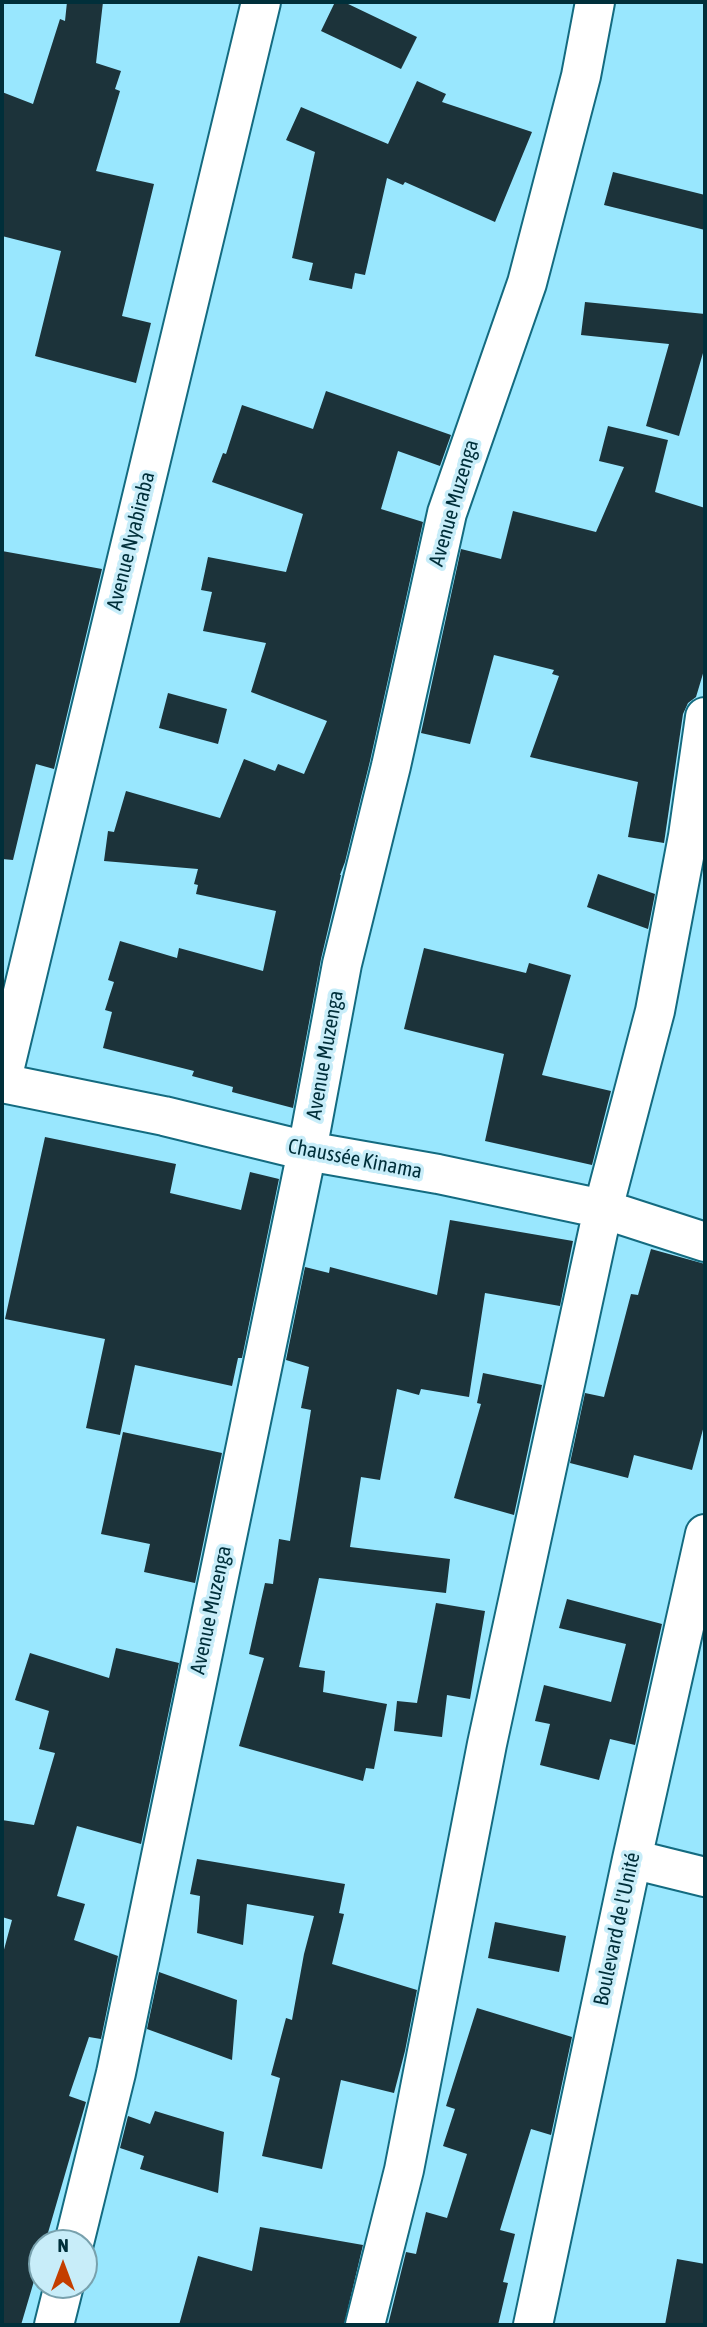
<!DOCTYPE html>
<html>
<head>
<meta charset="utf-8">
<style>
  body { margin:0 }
  #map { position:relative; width:707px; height:2327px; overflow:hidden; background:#99e7fe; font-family:"Asap Condensed",sans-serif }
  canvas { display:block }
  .frame { position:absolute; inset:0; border:4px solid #002f3a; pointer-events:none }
  .north { position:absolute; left:28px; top:2229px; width:70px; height:70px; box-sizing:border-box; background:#c8edf9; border:2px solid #78a1ad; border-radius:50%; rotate:0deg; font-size:19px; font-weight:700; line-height:28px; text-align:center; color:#002f3a }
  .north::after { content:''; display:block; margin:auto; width:24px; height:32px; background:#c43e00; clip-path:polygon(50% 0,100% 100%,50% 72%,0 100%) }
</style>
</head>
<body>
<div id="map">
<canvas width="707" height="2327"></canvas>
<div class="frame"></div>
<div class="north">N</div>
</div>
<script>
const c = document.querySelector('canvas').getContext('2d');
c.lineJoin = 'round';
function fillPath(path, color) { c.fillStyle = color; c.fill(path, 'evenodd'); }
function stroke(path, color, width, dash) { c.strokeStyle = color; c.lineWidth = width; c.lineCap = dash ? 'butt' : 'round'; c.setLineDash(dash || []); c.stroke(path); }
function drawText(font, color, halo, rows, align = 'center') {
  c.font = font + ' "Asap Condensed",sans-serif'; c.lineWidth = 7; c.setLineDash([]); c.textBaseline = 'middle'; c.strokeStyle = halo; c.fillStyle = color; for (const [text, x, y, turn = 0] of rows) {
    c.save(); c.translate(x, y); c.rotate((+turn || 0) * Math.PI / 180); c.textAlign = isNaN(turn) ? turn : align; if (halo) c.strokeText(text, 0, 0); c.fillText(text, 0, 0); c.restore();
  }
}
fillPath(new Path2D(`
  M 67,2 L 103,2 L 96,63 L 121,71 L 115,89 L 120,91 L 96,171 L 154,184 L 122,316 L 151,323 L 136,383 L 35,356 L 61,251 L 2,236 L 2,92 L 33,104 L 60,19 L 65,21 Z
  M 335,2 L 344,2 L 417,37 L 401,69 L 321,31 Z
  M 417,81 L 446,94 L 442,102 L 532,132 L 495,222 L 405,182 L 403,185 L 387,178 L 365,275 L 355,273 L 352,289 L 309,280 L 313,263 L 292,258 L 315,152 L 286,140 L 301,107 L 388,144 Z
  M 613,172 L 705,195 L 705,230 L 604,205 Z
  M 585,302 L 705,314 L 705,346 L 679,436 L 646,426 L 669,344 L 581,335 Z
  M 326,391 L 451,435 L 440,466 L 398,451 L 381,509 L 423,522 L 370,761 L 345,862 L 340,875 L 341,875 L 321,959 L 293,1108 L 232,1092 L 233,1087 L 192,1076 L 194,1071 L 103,1048 L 112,1012 L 105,1010 L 114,982 L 108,980 L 120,941 L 177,958 L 179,948 L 263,971 L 276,911 L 196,894 L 198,885 L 194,884 L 198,869 L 104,861 L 108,831 L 114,832 L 126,791 L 220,818 L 244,759 L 275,771 L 278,764 L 304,774 L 327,721 L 251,692 L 266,643 L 203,631 L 212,592 L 201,590 L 208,557 L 286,572 L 303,514 L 212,482 L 223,453 L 226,454 L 242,405 L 313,429 Z
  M 608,426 L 668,440 L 655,492 L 705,508 L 705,667 L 696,697 L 688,703 L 683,714 L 664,843 L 628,837 L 638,782 L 530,757 L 559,676 L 552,674 L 554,670 L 494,655 L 470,744 L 421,733 L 461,549 L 501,559 L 513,511 L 596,532 L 624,467 L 599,461 Z
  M 2,551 L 102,569 L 54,769 L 36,764 L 13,860 L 2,859 Z
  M 168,693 L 227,709 L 218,744 L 159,728 Z
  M 598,874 L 655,894 L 648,929 L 587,907 Z
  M 424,948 L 526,973 L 529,963 L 571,975 L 542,1075 L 611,1091 L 592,1165 L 485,1141 L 504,1054 L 404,1029 Z
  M 45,1137 L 176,1164 L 170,1193 L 241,1210 L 250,1172 L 279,1179 L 242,1358 L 238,1358 L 232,1386 L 135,1365 L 120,1435 L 86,1428 L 105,1339 L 5,1319 Z
  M 450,1220 L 573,1241 L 560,1306 L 485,1293 L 469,1397 L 421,1389 L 419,1395 L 397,1389 L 380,1480 L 361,1477 L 350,1547 L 450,1559 L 446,1593 L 319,1578 L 299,1667 L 325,1671 L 323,1692 L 387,1704 L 374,1769 L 366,1768 L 363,1781 L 239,1746 L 264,1658 L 249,1654 L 265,1583 L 273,1584 L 279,1539 L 290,1541 L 311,1410 L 301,1408 L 309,1367 L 286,1360 L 305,1267 L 329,1273 L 330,1267 L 437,1295 Z
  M 651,1249 L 705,1264 L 705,1422 L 692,1470 L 634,1455 L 628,1478 L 570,1463 L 585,1393 L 604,1397 L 631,1294 L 638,1295 Z
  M 483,1373 L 542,1385 L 514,1515 L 454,1498 L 481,1404 L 477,1403 Z
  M 123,1432 L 222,1453 L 195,1583 L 144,1572 L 150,1544 L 101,1534 Z
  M 567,1599 L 662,1624 L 635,1745 L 610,1739 L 599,1780 L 540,1765 L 550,1724 L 535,1721 L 544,1685 L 611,1702 L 626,1644 L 559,1628 Z
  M 436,1603 L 485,1611 L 470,1699 L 447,1695 L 442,1737 L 394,1731 L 397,1701 L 417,1703 Z
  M 116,1648 L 179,1663 L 141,1844 L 77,1826 L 57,1896 L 85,1904 L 74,1940 L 118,1956 L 101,2039 L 89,2037 L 69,2096 L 86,2102 L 45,2243 L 42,2243 L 42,2254 L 21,2325 L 2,2325 L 2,1957 L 12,1920 L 2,1917 L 2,1820 L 34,1825 L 55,1753 L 39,1749 L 49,1711 L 15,1700 L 30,1653 L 109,1678 Z
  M 197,1859 L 345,1884 L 339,1913 L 344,1914 L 332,1964 L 417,1990 L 405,2051 L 394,2093 L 341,2080 L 322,2169 L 262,2156 L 280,2078 L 271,2075 L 286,2018 L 292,2020 L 304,1954 L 314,1916 L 247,1904 L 243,1945 L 197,1933 L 200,1896 L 190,1894 Z
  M 495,1922 L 566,1936 L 559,1972 L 488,1958 Z
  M 159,1972 L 237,2000 L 232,2060 L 147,2029 Z
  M 477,2008 L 572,2037 L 551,2135 L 531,2129 L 500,2230 L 515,2234 L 503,2282 L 508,2283 L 498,2325 L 388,2325 L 406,2252 L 416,2254 L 426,2212 L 447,2218 L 467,2154 L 443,2146 L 455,2109 L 446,2106 Z
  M 155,2111 L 224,2132 L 218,2193 L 140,2169 L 144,2156 L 120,2148 L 128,2116 L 150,2124 Z
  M 260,2227 L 363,2245 L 344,2325 L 179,2325 L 198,2256 L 252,2271 Z
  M 677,2259 L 705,2264 L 705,2325 L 665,2325 Z`), '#1c333a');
const minor = new Path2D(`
  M 2,1079 L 261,2
  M 2,1083 L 164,1116 L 307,1151 L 438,1174 L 603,1209 L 705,1242
  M 632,1859 L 705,1877
  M 74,2243 L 116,2073 L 307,1151 L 342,964 L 391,766 L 447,513 L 527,283 L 581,76 L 595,2
  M 54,2325 L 64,2285
  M 365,2325 L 404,2170 L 487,1744 L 603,1209 L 655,1011 L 688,836 L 705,717
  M 533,2325 L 632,1859 L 705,1534`);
stroke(minor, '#146b80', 42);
stroke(minor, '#fff', 38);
drawText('21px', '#002f3a', '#c8edf9', [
  ["Avenue Muzenga",454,503,-74],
  ["Avenue Nyabiraba",131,541,-76],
  ["Avenue Muzenga",325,1055,-80],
  ["Chaussée Kinama",355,1159,11],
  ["Avenue Muzenga",211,1610,-78],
  ["Boulevard de l'Unité",617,1929,-78]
]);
</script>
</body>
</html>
